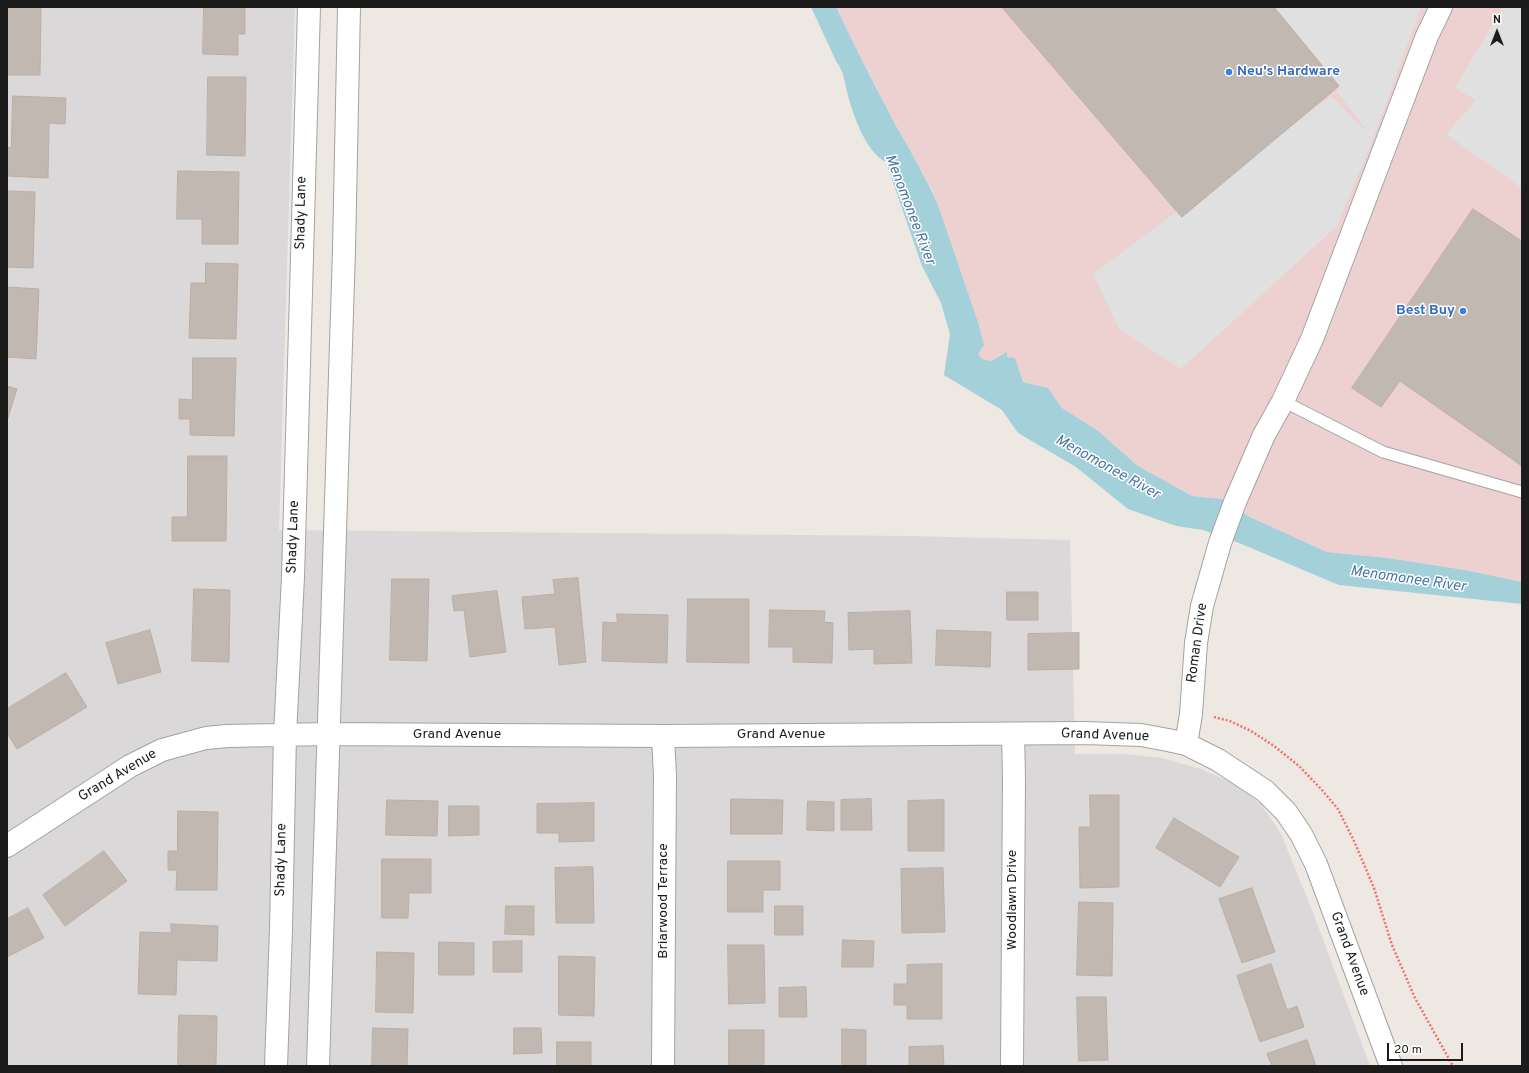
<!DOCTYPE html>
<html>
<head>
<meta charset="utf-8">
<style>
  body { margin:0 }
  #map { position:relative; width:1529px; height:1073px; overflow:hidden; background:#ede8e1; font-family:Overpass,sans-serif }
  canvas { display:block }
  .frame { position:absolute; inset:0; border:8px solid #1c1c1c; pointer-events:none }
  .north { position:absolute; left:1477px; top:12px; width:40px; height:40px; -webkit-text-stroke:3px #fff; paint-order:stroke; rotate:0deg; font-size:11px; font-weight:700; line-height:16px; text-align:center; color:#1c1c1c }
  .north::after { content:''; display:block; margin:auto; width:14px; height:18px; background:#1c1c1c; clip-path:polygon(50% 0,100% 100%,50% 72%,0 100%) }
  .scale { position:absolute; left:1387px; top:1043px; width:76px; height:18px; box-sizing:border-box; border:2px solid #1c1c1c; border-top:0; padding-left:5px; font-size:12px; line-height:14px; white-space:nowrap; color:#1c1c1c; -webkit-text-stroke:3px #fff; paint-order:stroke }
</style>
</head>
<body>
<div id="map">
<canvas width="1529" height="1073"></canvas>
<div class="frame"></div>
<div class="north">N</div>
<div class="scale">20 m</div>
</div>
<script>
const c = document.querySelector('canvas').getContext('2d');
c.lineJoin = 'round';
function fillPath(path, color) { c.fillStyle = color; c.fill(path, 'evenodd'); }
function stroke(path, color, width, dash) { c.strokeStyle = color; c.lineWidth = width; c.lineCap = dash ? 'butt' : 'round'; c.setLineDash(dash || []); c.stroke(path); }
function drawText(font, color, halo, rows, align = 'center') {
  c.font = font + ' Overpass,sans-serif'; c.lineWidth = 3; c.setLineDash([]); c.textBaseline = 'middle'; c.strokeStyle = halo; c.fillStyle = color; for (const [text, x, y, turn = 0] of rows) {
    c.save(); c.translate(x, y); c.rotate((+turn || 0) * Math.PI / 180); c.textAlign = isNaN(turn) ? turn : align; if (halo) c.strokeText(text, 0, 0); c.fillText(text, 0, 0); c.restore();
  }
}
fillPath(new Path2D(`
  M 7,7 L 295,7 L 279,530 L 907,536 L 1070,540 L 1075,754 L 1124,754 L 1162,758 L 1201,769 L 1233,783 L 1261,804 L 1281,834 L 1314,915 L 1370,1066 L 7,1066 Z`), '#dad8d9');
fillPath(new Path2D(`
  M 836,7 L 1522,7 L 1522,582 L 1465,570 L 1388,558 L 1327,552 L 1250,517 L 1222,499 L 1192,496 L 1138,466 L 1097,430 L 1062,408 L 1048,388 L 1023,382 L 1015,359 L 1007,357 L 1007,352 L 991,361 L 982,359 L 978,354 L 984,345 L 978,322 L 938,205 L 931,188 L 895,124 L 850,36 Z`), '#edd1d1');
fillPath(new Path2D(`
  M 1273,7 L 1421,7 L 1373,139 L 1337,226 L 1181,369 L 1119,329 L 1093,274 L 1331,96 L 1370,135 Z
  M 1503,7 L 1522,7 L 1522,188 L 1446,134 L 1476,100 L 1455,88 Z`), '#e0e0e0');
fillPath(new Path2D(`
  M 811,7 L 836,7 C 855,47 875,86 895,124 C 910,151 926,177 938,205 L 978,322 L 984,345 L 978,354 L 982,359 L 991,361 L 1007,352 L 1007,357 L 1015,358 L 1023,382 L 1048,388 L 1062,408 L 1097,430 L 1138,466 L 1192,496 L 1222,499 L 1250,517 L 1327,552 L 1388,558 L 1465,570 L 1522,582 L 1522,604 L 1339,585 L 1239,543 L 1203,530 L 1176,526 L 1128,509 L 1076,467 L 1018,433 L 1002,410 L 944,375 L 950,334 L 941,303 L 922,266 L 886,162 C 866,152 854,117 848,96 C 845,84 844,71 836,61 Z`), '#a3d0d9');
const building = new Path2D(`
  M 7,7 L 41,7 L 40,75 L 7,75 Z
  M 204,7 L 245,7 L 245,34 L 238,34 L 238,55 L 203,54 Z
  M 1002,7 L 1274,7 L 1339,86 L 1182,217 Z
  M 208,77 L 246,77 L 245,156 L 207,155 Z
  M 13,96 L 66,98 L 65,124 L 49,123 L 48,178 L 7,176 L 7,147 L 11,148 Z
  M 178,171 L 239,172 L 238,244 L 202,244 L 202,219 L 177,219 Z
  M 7,191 L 35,192 L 33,268 L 7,267 Z
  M 1473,209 L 1522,241 L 1522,466 L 1400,381 L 1381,407 L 1352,388 Z
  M 206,263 L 238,264 L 236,339 L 189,338 L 191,283 L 205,283 Z
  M 7,287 L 39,289 L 36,359 L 7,357 Z
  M 193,358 L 236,358 L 234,436 L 190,435 L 190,419 L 179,419 L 179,399 L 192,400 Z
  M 7,386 L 17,389 L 7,421 Z
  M 188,456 L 227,456 L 226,541 L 172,541 L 172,517 L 187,517 Z
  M 578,578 L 586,662 L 559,665 L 555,627 L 525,629 L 522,597 L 555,594 L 553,580 Z
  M 392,579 L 429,579 L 427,661 L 390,660 Z
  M 194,589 L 230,590 L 229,662 L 192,661 Z
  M 497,591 L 506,652 L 470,657 L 464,610 L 454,611 L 452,596 Z
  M 1007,592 L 1038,592 L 1038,620 L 1007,620 Z
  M 688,599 L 749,599 L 749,663 L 687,662 Z
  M 770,610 L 825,611 L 824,622 L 833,623 L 832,663 L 793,662 L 793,647 L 769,647 Z
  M 910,611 L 912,663 L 874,664 L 874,649 L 849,650 L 848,613 Z
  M 617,614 L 668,615 L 667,663 L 602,661 L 603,622 L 617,623 Z
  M 150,630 L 161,672 L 118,684 L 106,643 Z
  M 937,630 L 991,632 L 990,667 L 936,665 Z
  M 1079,633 L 1079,669 L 1028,670 L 1028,634 Z
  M 66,673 L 87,707 L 17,749 L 7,733 L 7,709 Z
  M 1090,795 L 1119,795 L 1119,887 L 1080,888 L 1079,827 L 1090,827 Z
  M 731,799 L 783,800 L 782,834 L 731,834 Z
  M 871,799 L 872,830 L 841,830 L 841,800 Z
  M 387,800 L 438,801 L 437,836 L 386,835 Z
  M 944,800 L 944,851 L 908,851 L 908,801 Z
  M 808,801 L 834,802 L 834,831 L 807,830 Z
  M 594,803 L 594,841 L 559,842 L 559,833 L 537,833 L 537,804 Z
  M 449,806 L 479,806 L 479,835 L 449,836 Z
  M 178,811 L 218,812 L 217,890 L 176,890 L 177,870 L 168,870 L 168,851 L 177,851 Z
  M 1174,818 L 1239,857 L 1220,887 L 1156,848 Z
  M 104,851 L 127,881 L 65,926 L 43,895 Z
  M 382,859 L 431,859 L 431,893 L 409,893 L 408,918 L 382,918 Z
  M 728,861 L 780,861 L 780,890 L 763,890 L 763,912 L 728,912 Z
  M 593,867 L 594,923 L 556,923 L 555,868 Z
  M 943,868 L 945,932 L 902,933 L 901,869 Z
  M 1252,888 L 1275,952 L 1242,963 L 1219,899 Z
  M 1079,902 L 1113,903 L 1112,976 L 1077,975 Z
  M 506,906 L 534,906 L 534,935 L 505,934 Z
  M 775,906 L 803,906 L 803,935 L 775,935 Z
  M 28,908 L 44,938 L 7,957 L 7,919 Z
  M 171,924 L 218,926 L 217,961 L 177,960 L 176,995 L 138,994 L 140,932 L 171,933 Z
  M 843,940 L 874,941 L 873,967 L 842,967 Z
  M 522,941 L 522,972 L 493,972 L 493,942 Z
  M 439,942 L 474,943 L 474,975 L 439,975 Z
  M 728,945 L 764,945 L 765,1003 L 729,1004 Z
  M 377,952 L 414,953 L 413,1013 L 376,1012 Z
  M 559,956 L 595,957 L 594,1016 L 559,1015 Z
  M 942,964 L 942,1019 L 907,1019 L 907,1005 L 894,1005 L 894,984 L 907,984 L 907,965 Z
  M 1271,964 L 1287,1010 L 1297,1006 L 1304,1027 L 1260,1042 L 1237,976 Z
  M 806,987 L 807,1017 L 779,1017 L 779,988 Z
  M 1077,997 L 1106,997 L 1108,1060 L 1079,1061 Z
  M 179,1015 L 217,1016 L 216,1066 L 178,1066 Z
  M 373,1028 L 408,1029 L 407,1066 L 372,1066 Z
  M 514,1028 L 541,1028 L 542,1053 L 514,1054 Z
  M 842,1029 L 866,1030 L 866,1066 L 842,1066 Z
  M 729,1030 L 764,1030 L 764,1066 L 729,1066 Z
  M 1307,1040 L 1316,1066 L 1272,1066 L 1267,1054 Z
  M 557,1042 L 591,1042 L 591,1066 L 557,1066 Z
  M 943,1046 L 944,1066 L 909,1066 L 909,1047 Z`);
fillPath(building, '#c1b8b1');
stroke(building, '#beaea4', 1);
const service = new Path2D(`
  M 1283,401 L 1383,452 L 1522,492`);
const minor = new Path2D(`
  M 1186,744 L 1191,714 L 1196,643 L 1202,606 L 1220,543 L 1235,502 L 1264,435 L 1283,401 L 1312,339 L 1427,36 L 1441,7
  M 7,846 L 130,766 L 162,750 L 206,738 L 227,736 L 328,734 L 663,736 L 1085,733 L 1141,735 L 1168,740 L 1186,744 L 1218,760 L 1265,791 L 1286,812 L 1301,834 L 1316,864 L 1391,1066
  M 276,1066 L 281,930 L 285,735 L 293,577 L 309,7
  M 318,1066 L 344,250 L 349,7
  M 663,1066 L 665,776 L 663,736
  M 1012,1066 L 1014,778 L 1013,734`);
stroke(service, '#a3a3a3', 13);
stroke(minor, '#a3a3a3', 24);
stroke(new Path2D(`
  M 1214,717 L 1230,721 L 1251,731 L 1274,746 L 1299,766 L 1322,790 L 1338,809 L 1354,841 L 1374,888 L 1392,945 L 1415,998 L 1453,1066`), '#f4726b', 2.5, [2, 2]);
stroke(service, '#fff', 11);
stroke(minor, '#fff', 22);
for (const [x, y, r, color] of [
  [1229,72,4,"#3f7fe0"],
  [1463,311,4,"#3f7fe0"]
]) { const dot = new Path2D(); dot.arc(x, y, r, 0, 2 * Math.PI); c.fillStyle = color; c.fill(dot); stroke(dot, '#fff', 1.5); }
drawText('bold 14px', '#366cbe', '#fff', [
  ["Neu's Hardware",1237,72],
  ["Best Buy",1455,311,"right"]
], 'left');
drawText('14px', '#1c1c1c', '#fff', [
  ["Shady Lane",302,213,-89],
  ["Shady Lane",294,537,-88],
  ["Roman Drive",1198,643,-82],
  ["Grand Avenue",457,735],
  ["Grand Avenue",781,735],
  ["Grand Avenue",1105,736,2],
  ["Grand Avenue",118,776,-31],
  ["Shady Lane",282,860,-89],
  ["Woodlawn Drive",1013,900,-90],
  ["Briarwood Terrace",664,901,-90],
  ["Grand Avenue",1349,954,70]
]);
drawText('italic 15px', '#4a799f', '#fff', [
  ["Menomonee River",909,210,69],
  ["Menomonee River",1107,468,29],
  ["Menomonee River",1408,580,8]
]);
</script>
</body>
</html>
